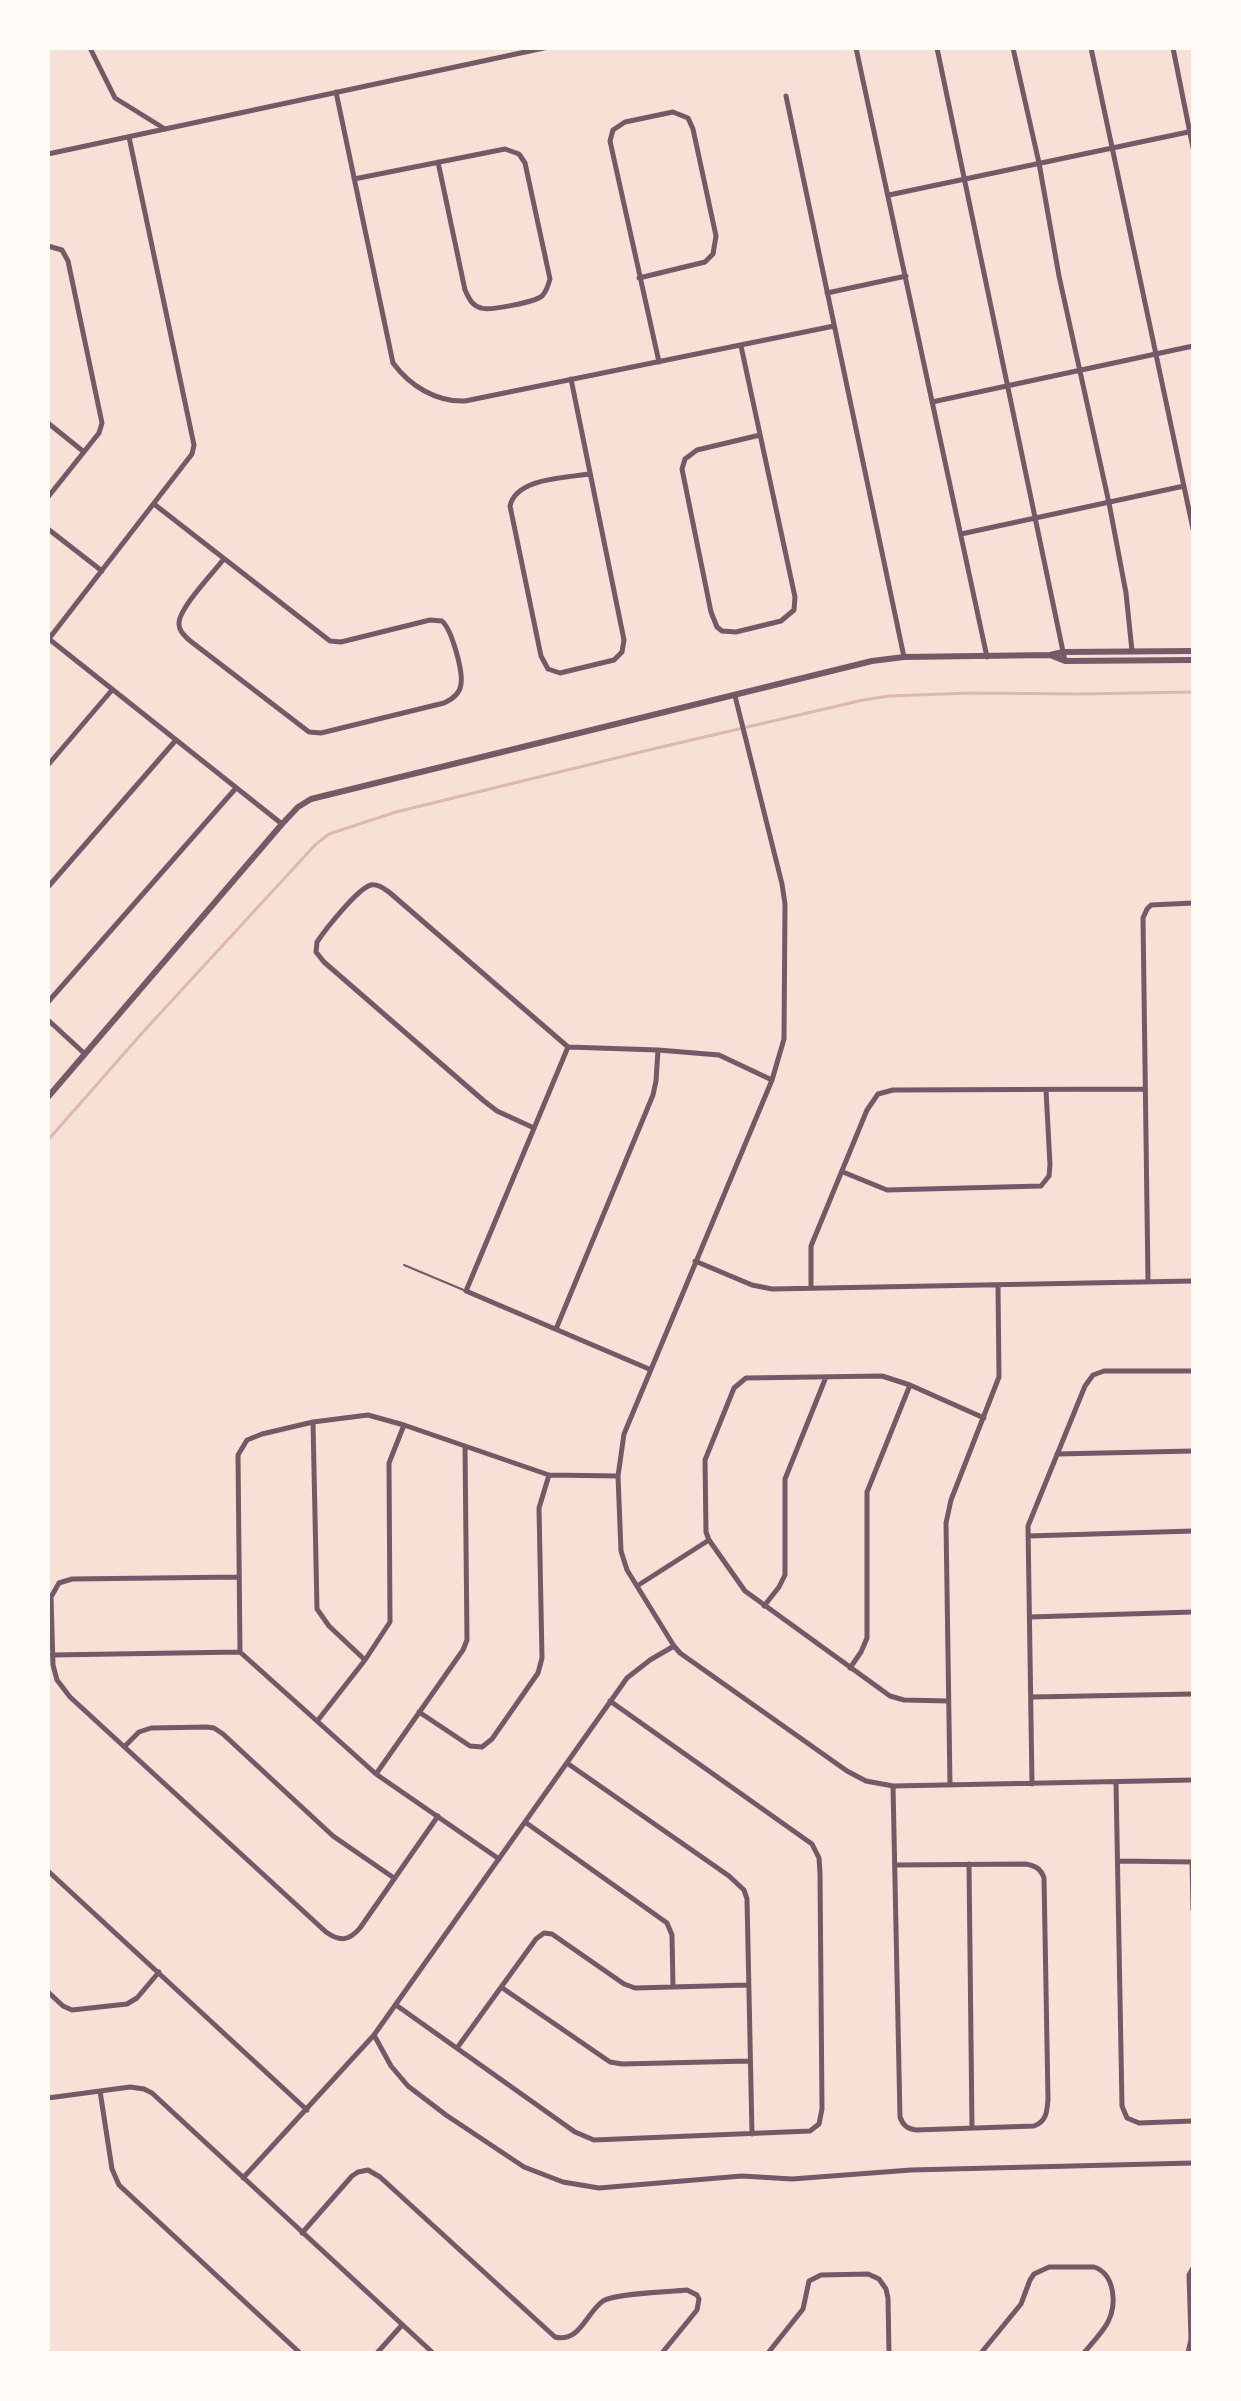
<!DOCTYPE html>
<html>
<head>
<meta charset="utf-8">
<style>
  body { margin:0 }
  #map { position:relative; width:1241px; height:2401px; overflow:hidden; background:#f7e1d7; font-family:"Asap Condensed",sans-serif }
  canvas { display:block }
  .frame { position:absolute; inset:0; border:50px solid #fffaf5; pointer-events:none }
</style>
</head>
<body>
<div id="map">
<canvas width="1241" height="2401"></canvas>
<div class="frame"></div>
</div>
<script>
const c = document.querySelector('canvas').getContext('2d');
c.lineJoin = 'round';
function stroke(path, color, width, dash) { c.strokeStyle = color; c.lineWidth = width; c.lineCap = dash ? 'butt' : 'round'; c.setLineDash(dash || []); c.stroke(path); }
stroke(new Path2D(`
  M 48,1140 L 143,1032 L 315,845 L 329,834 L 396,812 L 653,749 L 863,700 L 889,696 L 970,693 L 1080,694 L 1193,692`), '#dcb8b0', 3);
stroke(new Path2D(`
  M 404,1265 L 466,1291`), '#755966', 2);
stroke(new Path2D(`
  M 90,48 L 115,98 L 165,129
  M 856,48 L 987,657
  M 937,48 L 1065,661
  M 1013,48 L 1039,163 L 1059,276 L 1109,503 L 1126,593 L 1132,651
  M 1091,48 L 1193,529
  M 1173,48 L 1193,148
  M 336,92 L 393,363 C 410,386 436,402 465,401 L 834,326
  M 786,96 L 904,657
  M 48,154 L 544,48
  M 354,179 L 505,149 L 519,154 L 525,163 L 550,279 C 548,285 547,291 542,296 C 535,302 489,311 481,308 C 471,305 469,298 465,290 L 438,162
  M 889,195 L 1193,131
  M 48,246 L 62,250 L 68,261 L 102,423 L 99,433 L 48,497
  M 639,278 L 705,262 L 713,254 L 716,236 L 693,129 L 688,118 L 673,112 L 625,122 L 613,130 L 610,141 L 659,362
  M 827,293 L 906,276
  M 741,346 L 795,597 L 794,610 L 781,621 L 736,632 L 722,631 L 717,627 L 711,612 L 682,469 L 685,459 L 697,450 L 760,435
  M 571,379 L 624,640 L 622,652 L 614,660 L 560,673 L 548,669 L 541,656 L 510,506 C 516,478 565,478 589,474
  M 932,402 L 1193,346
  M 48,423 L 84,452
  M 154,504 L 330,641 L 341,642 L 430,620 L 442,621 C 452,630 463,671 461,684 C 460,694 453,699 444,703 L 321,733 L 309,732 L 189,640 C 184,635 179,631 179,624 C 178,609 213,573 223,560
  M 48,529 L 102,571
  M 961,534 L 1184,486
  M 49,639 L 282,824
  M 48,640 L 192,454 L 194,445 L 129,137
  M 735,696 L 782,884 L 785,904 L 784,1039 L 772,1080 L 624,1434 L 618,1476 L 621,1551 L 627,1570 L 674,1646 L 680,1653 L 847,1771 L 866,1781 L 893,1786 L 1193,1780
  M 48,765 L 112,690
  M 48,887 L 176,740
  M 48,1002 L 236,788
  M 48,1020 L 85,1054
  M 568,1047 L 466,1291 L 649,1369
  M 568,1047 L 658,1050 L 719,1055 L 772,1080
  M 534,1128 L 497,1111 L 484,1101 L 324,962 L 316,952 L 317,942 C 325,930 358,888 371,885 C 378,884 383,888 389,892 L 568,1047
  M 843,1172 L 887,1190 L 1041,1186 L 1049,1176 L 1050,1165 L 1046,1090
  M 695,1261 L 752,1285 L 772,1289 L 1193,1281
  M 1148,1281 L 1143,918 L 1147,909 L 1151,905 L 1193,903
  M 811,1288 L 811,1246 L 867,1110 L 878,1094 L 893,1090 L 1145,1089
  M 556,1329 L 653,1095 L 656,1081 L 658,1050
  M 313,1422 L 317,1609 L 329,1626 L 365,1660
  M 1057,1454 L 1193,1451
  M 1028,1536 L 1193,1531
  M 239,1577 L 72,1579 L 59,1583 L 51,1597 L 53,1665 L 57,1680 L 70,1697 L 326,1932 C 340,1942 349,1941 360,1928 L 438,1816
  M 637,1586 L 709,1540
  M 764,1606 L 779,1587 L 785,1575 L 785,1479 L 826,1377
  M 1030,1617 L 1193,1612
  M 52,1655 L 240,1652
  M 850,1668 L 861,1652 L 867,1638 L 867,1492 L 910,1385
  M 1032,1697 L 1193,1694
  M 948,1701 L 904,1700 L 890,1696 L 745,1591 L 709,1540 L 706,1532 L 705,1460 L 734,1388 L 746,1378 L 882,1376 L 910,1385 L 984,1418
  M 419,1712 L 470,1746 L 482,1747 L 492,1739 L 538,1673 L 542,1658 L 539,1508 L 549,1475
  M 318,1720 L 365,1660 L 390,1622 L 389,1463 L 404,1425
  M 125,1746 L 139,1732 L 151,1728 L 207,1727 L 214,1728 L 223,1734 L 333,1836 L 394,1878
  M 567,1763 L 729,1876 L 744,1890 L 747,1899 L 752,2134
  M 376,1774 L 463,1650 L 467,1640 L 465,1446
  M 1116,1782 L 1122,2106 L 1127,2118 L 1139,2123 L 1193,2121
  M 1032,1784 L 1028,1526 L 1085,1386 L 1093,1375 L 1104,1371 L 1193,1371
  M 950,1785 L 946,1523 L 951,1500 L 999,1377 L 998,1286
  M 893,1786 L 900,2117 C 903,2125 907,2129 916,2130 L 1034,2126 C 1047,2121 1047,2111 1048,2099 L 1044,1878 C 1041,1869 1036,1866 1026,1864 L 896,1865
  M 525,1822 L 667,1923 L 672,1935 L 673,1987
  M 499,1859 L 376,1774 L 240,1652 L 238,1455 L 247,1440 L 262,1434 L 313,1422 L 368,1415 L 404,1425 L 549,1475 L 618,1476
  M 1118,1861 L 1193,1862
  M 1192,1862 L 1193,1910
  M 969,1864 L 972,2128
  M 48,1871 L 307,2110
  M 501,1987 L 610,2062 L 622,2064 L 749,2061
  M 48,1992 L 63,2006 L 72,2010 L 127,2004 L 137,1998 L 159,1972
  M 396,2005 L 575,2132 L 594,2140 L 810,2131 L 819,2124 L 822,2109 L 820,1873 L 819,1858 L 812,1844 L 610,1701
  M 374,2035 L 391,2066 L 408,2086 L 446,2115 L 524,2167 L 563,2182 L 599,2188 L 742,2176 L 792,2179 L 911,2170 L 1193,2163
  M 457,2048 L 536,1939 L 544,1933 L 552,1934 L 624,1984 L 635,1988 L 747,1985
  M 100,2091 L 112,2169 L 119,2185 L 300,2353
  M 48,2098 L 130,2087 L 144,2089 L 152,2093 L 433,2353
  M 243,2178 L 374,2035 L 627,1678 L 650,1660 L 674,1646
  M 302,2233 L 352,2176 L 358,2172 L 368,2170 L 380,2177 L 555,2337 C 580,2343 586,2313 603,2301 C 616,2293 669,2292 687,2290 L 697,2295 L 699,2299 L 697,2310 L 662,2353
  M 377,2353 L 402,2325
  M 768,2353 L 803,2309 L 809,2281 L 821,2275 L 868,2274 L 879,2279 L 886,2289 L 888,2298 L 889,2353
  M 981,2353 L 1021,2304 L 1030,2280 L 1034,2274 L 1049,2267 L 1094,2267 C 1115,2274 1117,2304 1108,2322 C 1102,2333 1092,2343 1084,2353
  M 1188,2353 L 1191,2339 L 1189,2275 L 1193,2268`), '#755966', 5);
stroke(new Path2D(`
  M 1050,655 L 1065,661 L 1193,660
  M 48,1097 L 282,824 L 298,807 L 311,799 L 872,661 L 904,657 L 1050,655 L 1063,652 L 1193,651`), '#755966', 6);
</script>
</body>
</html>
